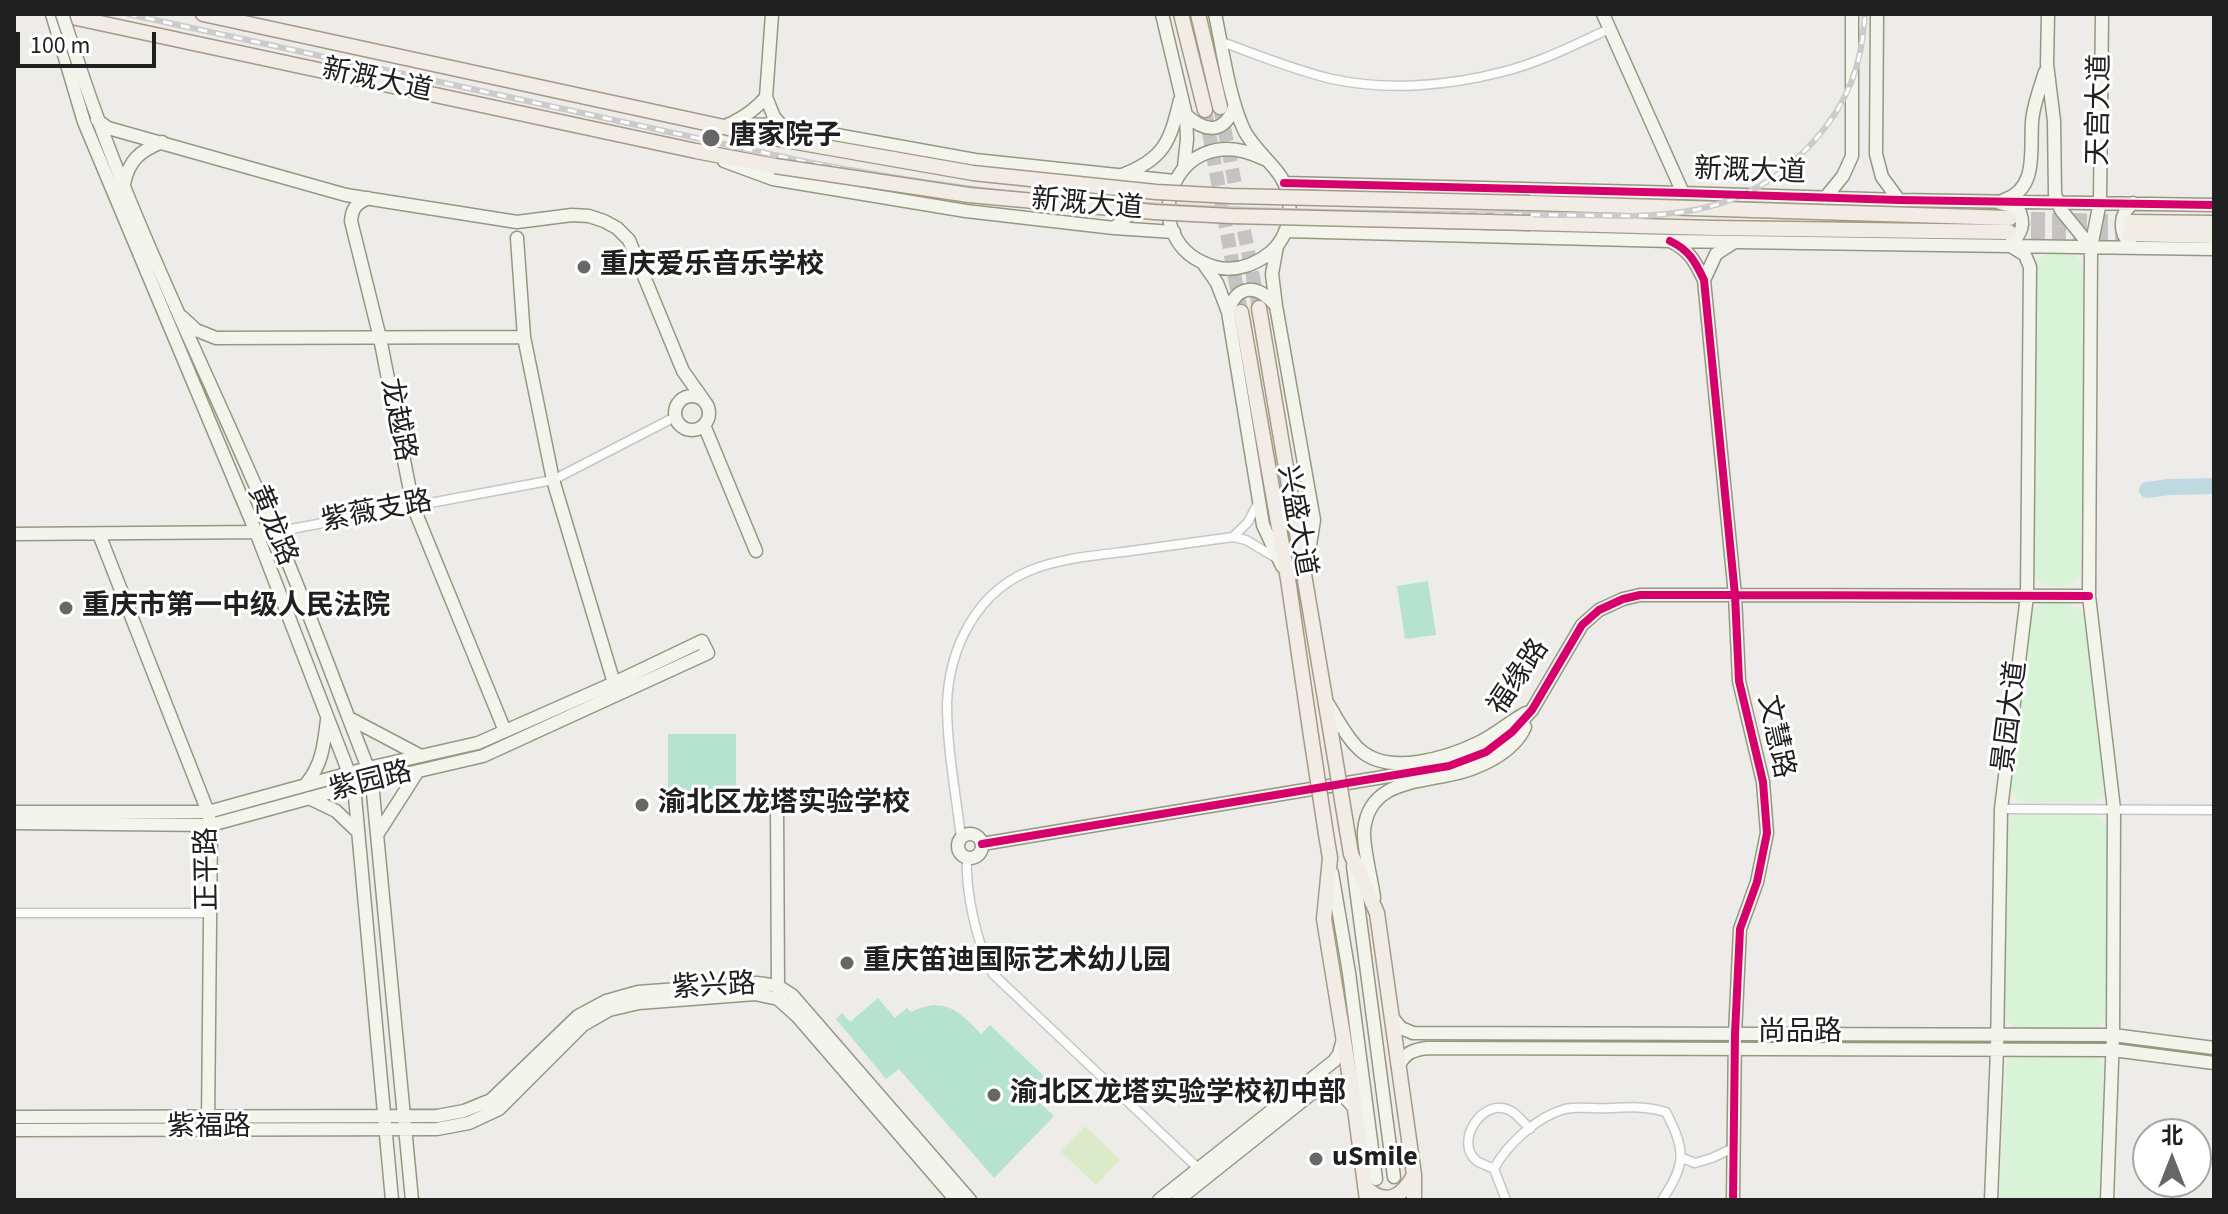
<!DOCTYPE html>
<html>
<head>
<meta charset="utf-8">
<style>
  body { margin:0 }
  #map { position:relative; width:2228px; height:1214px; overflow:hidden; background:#eeece9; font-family:"Source Sans 3","Noto Sans SC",sans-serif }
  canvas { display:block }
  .frame { position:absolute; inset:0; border:16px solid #202020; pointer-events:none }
  .north { position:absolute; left:2132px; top:1118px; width:80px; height:80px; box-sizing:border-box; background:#fff; border:2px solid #a6a6a6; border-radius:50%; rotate:0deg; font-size:22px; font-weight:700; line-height:32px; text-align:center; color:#202020 }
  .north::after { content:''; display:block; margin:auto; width:28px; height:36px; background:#686766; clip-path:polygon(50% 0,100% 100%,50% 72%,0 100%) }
  .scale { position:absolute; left:16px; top:32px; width:140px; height:36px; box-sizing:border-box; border:4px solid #202020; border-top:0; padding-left:10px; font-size:24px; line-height:28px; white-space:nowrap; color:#202020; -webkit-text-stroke:6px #fff; paint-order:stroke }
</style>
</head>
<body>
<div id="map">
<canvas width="2228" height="1214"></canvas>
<div class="frame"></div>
<div class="north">北</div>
<div class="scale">100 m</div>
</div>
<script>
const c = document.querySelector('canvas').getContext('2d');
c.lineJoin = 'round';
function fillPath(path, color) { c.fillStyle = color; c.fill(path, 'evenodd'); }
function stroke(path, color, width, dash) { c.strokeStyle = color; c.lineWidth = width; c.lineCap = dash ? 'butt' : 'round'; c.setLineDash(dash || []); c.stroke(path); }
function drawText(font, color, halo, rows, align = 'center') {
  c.font = font + ' "Source Sans 3","Noto Sans SC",sans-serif'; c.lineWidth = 6; c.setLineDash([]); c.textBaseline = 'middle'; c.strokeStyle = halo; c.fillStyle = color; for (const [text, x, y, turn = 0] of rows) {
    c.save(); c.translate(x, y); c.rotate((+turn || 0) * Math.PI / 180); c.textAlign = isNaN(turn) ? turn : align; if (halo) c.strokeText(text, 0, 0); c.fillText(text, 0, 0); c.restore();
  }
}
fillPath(new Path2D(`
  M 1085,1126 L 1120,1160 L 1096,1185 L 1060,1151 Z`), '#dbeac9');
fillPath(new Path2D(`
  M 2050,251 C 2067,251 2078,252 2084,269 L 2081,575 C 2068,590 2045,590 2031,575 L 2034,267 L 2036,261 Z
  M 2046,603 L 2069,603 L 2085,614 L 2107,789 L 2103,797 L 2092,802 L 2024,802 L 2014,795 L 2009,785 L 2030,613 L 2036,607 Z
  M 2024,813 L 2091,814 L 2101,818 L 2106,826 L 2106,1020 L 2094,1030 L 2016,1030 L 2005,1018 L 2007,823 L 2014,816 Z
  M 2017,1052 L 2092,1053 L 2104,1064 L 2099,1200 L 1999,1200 L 2006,1063 Z`), '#d8f3d8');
fillPath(new Path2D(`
  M 1428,581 L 1436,635 L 1405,639 L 1397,586 Z
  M 668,734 L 736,734 L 736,811 L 668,811 Z
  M 878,998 L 895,1018 L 907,1008 L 911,1012 C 944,996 959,1011 981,1034 L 990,1025 L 1044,1076 L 1029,1093 L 1054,1116 L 994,1178 L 899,1069 L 886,1079 L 836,1019 L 842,1013 L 850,1022 Z`), '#b6e3d0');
stroke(new Path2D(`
  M 2147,490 L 2169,487 L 2214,486`), '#bed9e0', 16);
stroke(new Path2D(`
  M 1220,107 L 1259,308
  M 1205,110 L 1241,312
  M 2010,218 L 2130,222
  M 2010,232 L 2129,234`), '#c5c3c1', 14, [14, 7]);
const street = new Path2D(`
  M 1222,42 C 1258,55 1294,70 1332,79 C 1387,91 1448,86 1502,72 C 1539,63 1574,45 1609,29
  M 275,532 L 553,480 L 675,417
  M 1233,537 L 1248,522 L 1258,503
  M 2001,809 L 2214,810
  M 961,838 C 956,794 947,749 947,704 C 948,679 953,656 964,634 C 998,565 1055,560 1123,552 C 1160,547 1196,542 1233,537 L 1246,540 L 1278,559
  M 967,857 C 965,891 977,945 993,974 L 1201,1171
  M 14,913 L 210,913
  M 1682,1158 L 1695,1163 L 1712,1158 L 1733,1148
  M 1494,1169 C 1489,1166 1481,1164 1477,1161 C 1453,1143 1483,1095 1511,1111 C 1518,1115 1524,1123 1530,1129
  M 1506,1200 L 1494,1169 C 1506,1145 1538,1116 1565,1109 C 1579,1106 1596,1109 1610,1108 C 1629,1107 1647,1106 1666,1112 C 1686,1151 1686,1164 1662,1200`);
const secondary = new Path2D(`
  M 52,14 L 84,122 L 256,532 L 354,786 L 392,1200
  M 1162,14 L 1186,115 L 1187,139 L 1184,167
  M 1215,14 C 1223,50 1229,100 1245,132 C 1253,146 1265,157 1275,169 C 1296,193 1294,231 1271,252 C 1255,265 1235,272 1215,267 C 1129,243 1173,113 1264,159
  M 1603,14 L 1683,193
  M 1877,14 L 1876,154 L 1882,177 L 1899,200
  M 2048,14 L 2047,64 L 2054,121 L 2055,194 L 2061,210 L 2091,247
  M 2102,14 L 2100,202 L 2091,247 L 2089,596 L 2114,809 L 2113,1035 L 2107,1200
  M 78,62 C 131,223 209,375 275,531 C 308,609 337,689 368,768 L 372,782 L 412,1200
  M 766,97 L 772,14
  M 1186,115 C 1207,134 1225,133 1235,105
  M 97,120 L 108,128 L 346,195 L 517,222 L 572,215 L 589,216 L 604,221 L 617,228 L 629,240 L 683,371 L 705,402
  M 732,123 C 746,116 756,109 766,97 L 774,117 L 781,125
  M 729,124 L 781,125 L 975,160 L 1174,181
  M 724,161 L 773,179 L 966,211 L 1114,228 L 1174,232
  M 1122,175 C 1164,159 1170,142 1180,100
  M 1284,183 L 1683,193 L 1899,200 L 2214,205
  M 124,184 C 129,160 140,151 162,142
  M 368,198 C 356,204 352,208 351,221 L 380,338 L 413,506 L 505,731
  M 1825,198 L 1843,176 L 1852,156 L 1852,14
  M 2004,200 C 2038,189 2030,151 2032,122 C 2033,106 2040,88 2045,72
  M 1114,228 L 1132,212 L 1134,196 L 1128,184
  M 1285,231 L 1670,241 L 2214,249
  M 517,238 L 524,337 L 553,480 L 614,683
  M 1670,241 C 1689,250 1695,261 1704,280 L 1735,595 L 1739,681 L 1763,782 L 1767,833 L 1757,882 L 1740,929 L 1735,1034 L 1733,1200
  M 2131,245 C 2118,232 2119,214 2133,203
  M 1277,246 L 1272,274 L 1276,306 L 1314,520 L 1306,570
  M 1203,263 L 1217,283 L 1228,312 L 1263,525 L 1282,566
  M 1704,280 L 1716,254 L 1733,243
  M 1228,312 C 1237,283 1258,284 1276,306
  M 182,317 L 196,330 L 216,338 L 524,337
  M675 413a17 17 0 1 1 34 0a17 17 0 1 1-34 0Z
  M 704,425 L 756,551
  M 14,534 L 263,532
  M 99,534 L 208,812 L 211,825 L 208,1122
  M 1328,704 C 1338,720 1346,737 1360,750 C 1389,776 1447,758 1478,743 C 1495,735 1509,722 1526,713
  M 349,718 L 421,756
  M 306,784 C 322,765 324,745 327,720
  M 309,798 L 336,811 L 358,832
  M 777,803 L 778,991
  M 14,812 L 208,812 L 368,768 L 478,743 L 614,683 L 702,641 L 708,653 L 483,756 L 354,786 L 211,825 L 14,823
  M958 846a12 12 0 1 1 24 0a12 12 0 1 1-24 0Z
  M 377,835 L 418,771
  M 982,844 L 1449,766 L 1486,752 L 1512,732 L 1532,710 L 1582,625 L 1599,610 L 1623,599 L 1640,595 L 1735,595 L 2089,596
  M 1353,866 L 1394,1177
  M 1332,873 L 1349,973 L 1376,1179
  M 1374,898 C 1372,880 1363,848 1364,831 C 1368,783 1413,783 1449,775 C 1476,770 1513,754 1525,727
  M 1392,1017 L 1401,1028 L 1413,1033 L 2113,1035 L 2214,1048
  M 1398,1067 C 1405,1053 1412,1050 1427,1048 L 2113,1050 L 2214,1063
  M 14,1117 L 437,1116 L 464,1111 L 491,1100 L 578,1016 L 606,1001 L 638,992 L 757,983 L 778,986 L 792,995 L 970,1200
  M 14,1130 L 437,1129 L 469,1123 L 499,1109 L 583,1025 L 609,1010 L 639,1003 L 755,994 L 778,999 L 798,1017 L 956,1200
  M 1159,1200 L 1334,1061 L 1339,1054 L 1343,1039
  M 1178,1200 L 1311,1094 C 1331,1085 1343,1093 1355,1109
  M 1991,1200 L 1997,1050 L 2001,809 L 2027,596 L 2030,267 L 2025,255 L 2009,245 C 2022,234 2026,224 2018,208 L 1997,202`);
const primary = new Path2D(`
  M 58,14 L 696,151 L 775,166
  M 203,14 L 779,139
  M 1181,14 L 1205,110
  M 1198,14 L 1220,107
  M 1530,203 L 2010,218
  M 2130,222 L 2214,223
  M 1530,223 L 1714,228 L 2009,232
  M 2129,234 L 2214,236
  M 1259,308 L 1331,734
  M 1241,312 L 1288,579 L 1311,736
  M 1347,830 L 1351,854 L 1377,913 L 1414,1175 L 1414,1200
  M 1326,834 L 1330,858 L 1324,919 L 1355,1109 L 1367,1200
  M 1365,1187 C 1386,1207 1402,1197 1414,1175`);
stroke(street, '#c7c6c5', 11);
stroke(secondary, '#969781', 15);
stroke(primary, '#a49a86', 17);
stroke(street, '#fcfcfc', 8);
stroke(secondary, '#f3f4ec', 12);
stroke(primary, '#f1ece6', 14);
const rail = new Path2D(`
  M 128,14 L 802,161 C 905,181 1010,196 1114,203 C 1287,215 1461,213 1634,216 C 1708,214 1763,198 1814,141 C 1848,103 1862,65 1865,14`);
stroke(rail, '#cbcbca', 6);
stroke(rail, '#fff', 3, [9]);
const secondaryBridge = new Path2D(`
  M 62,14 L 78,62`);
const primaryBridge = new Path2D(`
  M 779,139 L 973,173 L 1156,192 L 1231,196 L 1530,203
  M 775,166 L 969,195 L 1154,212 L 1231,216 L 1530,223
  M 1331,734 L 1347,830
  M 1311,736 L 1326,834`);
stroke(secondaryBridge, '#969781', 15, []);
stroke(primaryBridge, '#a49a86', 17, []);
stroke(secondaryBridge, '#f3f4ec', 12);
stroke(primaryBridge, '#f1ece6', 14);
stroke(new Path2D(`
  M 1284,183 L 1683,193 L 1899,200 L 2214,205
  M 1670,241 C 1689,250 1695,261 1704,280 L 1735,595 L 1739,681 L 1763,782 L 1767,833 L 1757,882 L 1740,929 L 1735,1034 L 1733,1200
  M 982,844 L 1449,766 L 1486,752 L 1512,732 L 1532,710 L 1582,625 L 1599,610 L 1623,599 L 1640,595 L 1735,595 L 2089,596`), '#d6006c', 8);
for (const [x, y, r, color] of [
  [711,138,10,"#686766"],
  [584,267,8,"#686766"],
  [66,608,8,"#686766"],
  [642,805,8,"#686766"],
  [847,963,8,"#686766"],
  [994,1095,8,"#686766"],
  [1316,1159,8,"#686766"]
]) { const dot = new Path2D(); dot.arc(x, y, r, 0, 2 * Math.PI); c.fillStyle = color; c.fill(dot); stroke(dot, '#fff', 3); }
drawText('28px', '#202020', '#fff', [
  ["新溉大道",377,82,12],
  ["天宫大道",2101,110,-89],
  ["新溉大道",1750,173,2],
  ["新溉大道",1087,206,5],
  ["龙越路",396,420,79],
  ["紫薇支路",377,513,-11],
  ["兴盛大道",1295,521,80],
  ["黄龙路",271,526,67],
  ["福缘路",1520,678,-56],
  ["景园大道",2012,717,-83],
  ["文慧路",1774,737,78],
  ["紫园路",371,783,-14],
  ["正平路",209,869,-91],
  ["紫兴路",714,988,-3],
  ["尚品路",1800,1034],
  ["紫福路",209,1129]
]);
drawText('bold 28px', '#202020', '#fff', [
  ["唐家院子",729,138],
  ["重庆爱乐音乐学校",600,267],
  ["重庆市第一中级人民法院",82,608],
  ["渝北区龙塔实验学校",658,805],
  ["重庆笛迪国际艺术幼儿园",863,963],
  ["渝北区龙塔实验学校初中部",1010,1095],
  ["uSmile",1332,1159]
], 'left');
</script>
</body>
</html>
